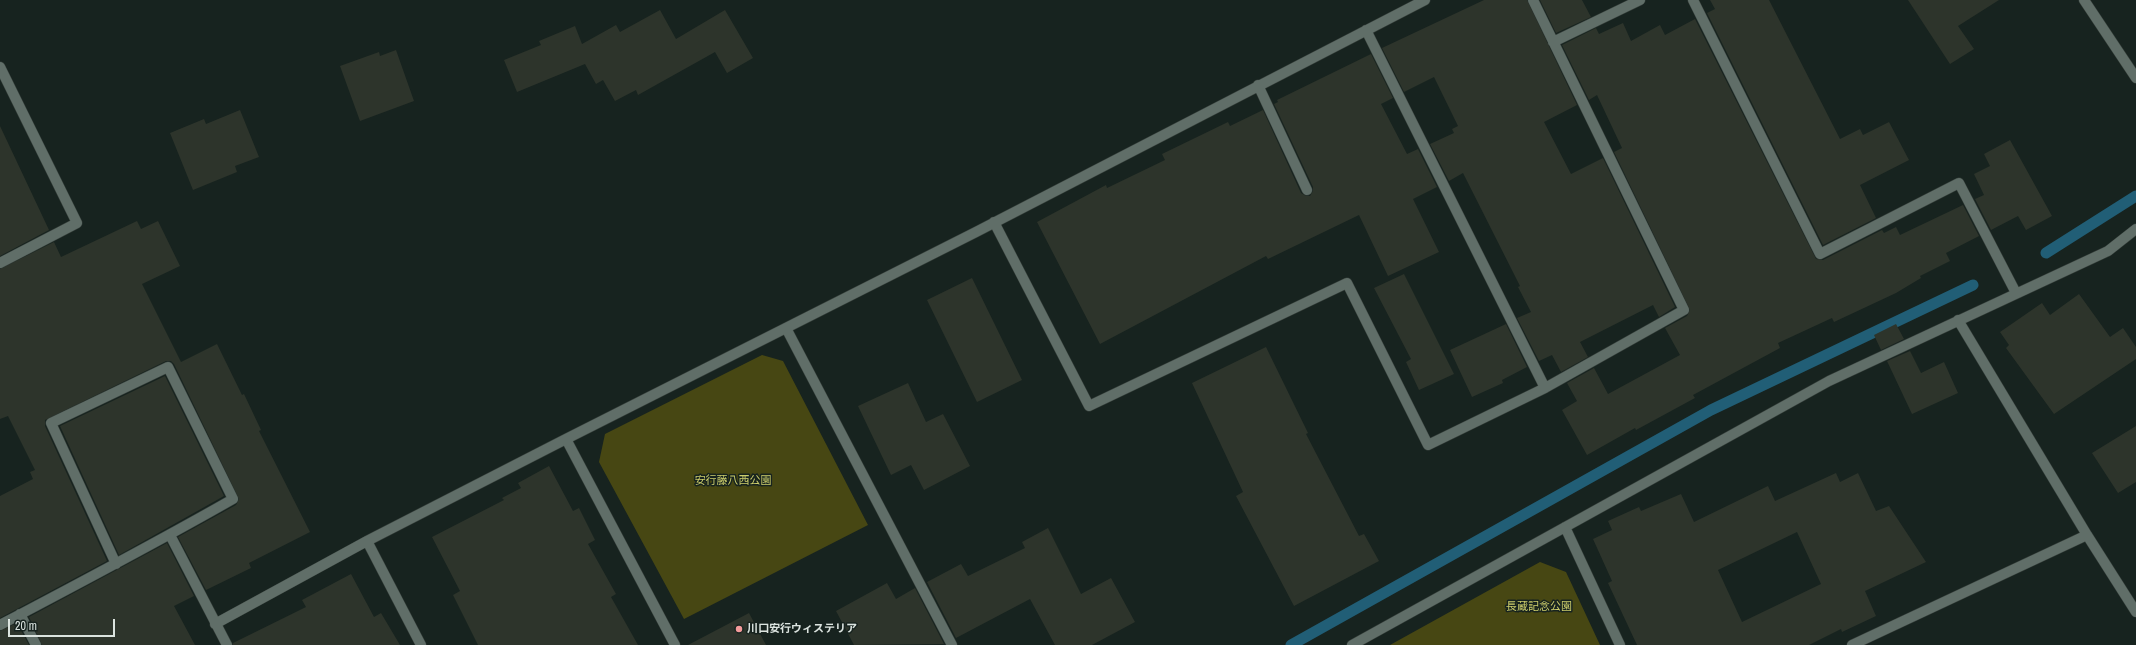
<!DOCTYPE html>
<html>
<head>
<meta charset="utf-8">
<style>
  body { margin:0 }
  #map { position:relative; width:2136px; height:645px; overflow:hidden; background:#17231f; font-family:"Archivo Narrow",sans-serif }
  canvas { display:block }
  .scale { position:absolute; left:8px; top:619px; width:107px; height:18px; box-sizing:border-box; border:2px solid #dbe3df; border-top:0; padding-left:5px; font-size:12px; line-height:14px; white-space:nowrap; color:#dbe3df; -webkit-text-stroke:3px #17231f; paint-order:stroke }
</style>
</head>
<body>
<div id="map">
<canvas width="2136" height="645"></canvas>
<div class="scale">20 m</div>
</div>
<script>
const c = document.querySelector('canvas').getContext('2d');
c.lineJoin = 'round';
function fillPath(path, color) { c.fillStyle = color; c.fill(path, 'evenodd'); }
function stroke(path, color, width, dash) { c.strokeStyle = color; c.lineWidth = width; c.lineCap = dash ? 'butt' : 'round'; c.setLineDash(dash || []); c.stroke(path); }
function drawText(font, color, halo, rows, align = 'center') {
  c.font = font + ' "Archivo Narrow","Noto Sans JP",sans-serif'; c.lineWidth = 3; c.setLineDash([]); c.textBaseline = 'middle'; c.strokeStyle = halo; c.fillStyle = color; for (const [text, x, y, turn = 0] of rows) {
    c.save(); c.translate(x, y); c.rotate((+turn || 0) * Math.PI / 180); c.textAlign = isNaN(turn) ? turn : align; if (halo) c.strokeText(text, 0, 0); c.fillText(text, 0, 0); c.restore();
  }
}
fillPath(new Path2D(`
  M 762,355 L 783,361 L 868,525 L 684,619 L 599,462 L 605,434 Z
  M 1540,562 L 1566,572 L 1600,645 L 1390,645 Z`), '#474713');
stroke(new Path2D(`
  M 2046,253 L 2136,196
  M 1291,645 L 1711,410 L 1973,285`), '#215e76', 11);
fillPath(new Path2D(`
  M 1484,0 L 1527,0 L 1577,105 L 1544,122 L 1571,174 L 1603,158 L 1675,307 L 1659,317 L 1653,305 L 1580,342 L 1588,357 L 1561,372 L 1552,355 L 1539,361 L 1517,318 L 1531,312 L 1518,287 L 1520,286 L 1463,173 L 1449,181 L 1430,144 L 1454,133 L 1452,129 L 1458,126 L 1434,77 L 1404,92 L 1382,48 Z
  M 1540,0 L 1582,0 L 1591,17 L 1556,33 Z
  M 1710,0 L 1769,0 L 1840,139 L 1860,129 L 1863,135 L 1889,122 L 1909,160 L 1860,185 L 1876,218 L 1823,245 L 1707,13 L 1715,9 Z
  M 1908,0 L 1999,0 L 1958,26 L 1974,49 L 1950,64 Z
  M 660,10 L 676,39 L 725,10 L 753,58 L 727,73 L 715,52 L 638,95 L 636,90 L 615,101 L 603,80 L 596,84 L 585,64 L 517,92 L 504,60 L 541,45 L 539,41 L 575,26 L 582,44 L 616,25 L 620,32 Z
  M 1695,19 L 1816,259 L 1823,260 L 1882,230 L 1884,233 L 1896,227 L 1900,235 L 1963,205 L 1979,236 L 1946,253 L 1950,261 L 1920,276 L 1921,278 L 1896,293 L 1834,322 L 1832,318 L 1778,343 L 1780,348 L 1693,395 L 1695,398 L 1636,430 L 1635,428 L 1587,455 L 1562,410 L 1577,401 L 1567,383 L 1594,368 L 1608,394 L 1680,355 L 1665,328 L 1687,316 L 1690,310 L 1614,152 L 1622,148 L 1597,95 L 1589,100 L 1562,45 L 1596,28 L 1599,34 L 1623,23 L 1631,41 L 1660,25 L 1665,35 Z
  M 396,50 L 414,101 L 360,121 L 340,66 L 379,52 L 380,56 Z
  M 1371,54 L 1393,98 L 1381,104 L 1407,154 L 1418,149 L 1437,187 L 1413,199 L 1439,252 L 1388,276 L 1359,215 L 1268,259 L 1266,256 L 1100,344 L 1037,222 L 1106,185 L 1107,188 L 1165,160 L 1162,154 L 1228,122 L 1230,126 L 1263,110 L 1301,193 L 1306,196 L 1310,196 L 1313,191 L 1313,187 L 1274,104 L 1278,102 L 1277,100 Z
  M 240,110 L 259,157 L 235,166 L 237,172 L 193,190 L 170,133 L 204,119 L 206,124 Z
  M 0,126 L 49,230 L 0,256 Z
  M 2010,140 L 2052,216 L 2026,230 L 2018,216 L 1991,230 L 1975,199 L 1984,195 L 1974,174 L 1990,166 L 1984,154 Z
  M 137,221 L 141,229 L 158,221 L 180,266 L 142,284 L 181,362 L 217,344 L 242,395 L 244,394 L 261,430 L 259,431 L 310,532 L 249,563 L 251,568 L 206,590 L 178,537 L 236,505 L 239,499 L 174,364 L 171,361 L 166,361 L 45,420 L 45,426 L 107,561 L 0,618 L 0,496 L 33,479 L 30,472 L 35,470 L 8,416 L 0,419 L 0,269 L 54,242 L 61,257 Z
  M 1404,274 L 1454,374 L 1419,390 L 1406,362 L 1411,359 L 1374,288 Z
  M 972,278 L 1022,380 L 977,402 L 927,300 Z
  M 2079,294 L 2110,337 L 2123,328 L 2136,347 L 2136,359 L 2054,414 L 2006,348 L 2009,345 L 2000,332 L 2042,303 L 2050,315 Z
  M 1506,324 L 1527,367 L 1502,380 L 1503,383 L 1472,397 L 1450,350 Z
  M 1896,324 L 1904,339 L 1881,350 L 1874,335 Z
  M 1266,347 L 1308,433 L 1306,434 L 1359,536 L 1364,534 L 1379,561 L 1294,606 L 1236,496 L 1243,492 L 1192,383 Z
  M 1910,351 L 1921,373 L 1944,362 L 1958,393 L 1912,414 L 1887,361 Z
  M 165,376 L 224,496 L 119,555 L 60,426 Z
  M 908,383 L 926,422 L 943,414 L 970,466 L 924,490 L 911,465 L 891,475 L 858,406 Z
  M 2136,426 L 2136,482 L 2118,493 L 2092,453 Z
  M 549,466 L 573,511 L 579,508 L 595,540 L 588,544 L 616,594 L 611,597 L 638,645 L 478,645 L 453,595 L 460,591 L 432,537 L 504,500 L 502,498 L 521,488 L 518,483 Z
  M 1836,473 L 1840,482 L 1858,473 L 1876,511 L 1889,506 L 1926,562 L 1865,591 L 1876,616 L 1842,632 L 1841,629 L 1809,645 L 1637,645 L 1608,583 L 1612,581 L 1593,539 L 1612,530 L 1608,521 L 1639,507 L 1641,511 L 1681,494 L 1694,522 L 1768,486 L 1775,501 ZM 1797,532 L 1821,584 L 1742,622 L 1718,570 Z
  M 1048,528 L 1081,594 L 1111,578 L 1135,622 L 1092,645 L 1055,645 L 1030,599 L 956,638 L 927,582 L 961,564 L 968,576 L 1025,548 L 1022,542 Z
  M 167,543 L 194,596 L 174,606 L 195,645 L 42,645 L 29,617 Z
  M 351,574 L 374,617 L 381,613 L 400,645 L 233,645 L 233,643 L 306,607 L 302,600 Z
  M 887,583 L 896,599 L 915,588 L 944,644 L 854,645 L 836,611 Z
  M 749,613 L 766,645 L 688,645 Z
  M 17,623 L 29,645 L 0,645 L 0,631 Z`), '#2d342b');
const minor = new Path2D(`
  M 1693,0 L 1820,254 L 1959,183 L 2016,293
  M 2084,0 L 2136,78
  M 1366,30 L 1545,388 L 1684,310 L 1533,0
  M 1553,42 L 1640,0
  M 0,67 L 77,223 L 0,263
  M 1258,85 L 1307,190
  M 994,222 L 1089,406 L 1347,283 L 1428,445 L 1545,388
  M 1958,320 L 2087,535 L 2136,612
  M 786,328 L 952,645
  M 566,439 L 675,645
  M 1565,527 L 1620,645
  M 170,535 L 227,645
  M 367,541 L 421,645
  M 20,614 L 36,645
  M 215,624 L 367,541 L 566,439 L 976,232 L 1425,0
  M 0,625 C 78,584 156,543 233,499 L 168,367 L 51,423 L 116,564
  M 1352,645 L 1829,381 L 2108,251 L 2136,229
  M 1852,645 L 2087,535`);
stroke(minor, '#37403c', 11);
stroke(minor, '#606e68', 10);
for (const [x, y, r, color] of [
  [739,629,4,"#f59b9b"]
]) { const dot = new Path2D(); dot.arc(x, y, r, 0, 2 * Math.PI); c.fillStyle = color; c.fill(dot); stroke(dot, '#17231f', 1.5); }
drawText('11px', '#cccd6b', '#17231f', [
  ["安行藤八西公園",733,481],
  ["長蔵記念公園",1539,607]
]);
drawText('bold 11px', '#dbe3df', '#17231f', [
  ["川口安行ウィステリア",747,629]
], 'left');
</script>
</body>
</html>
